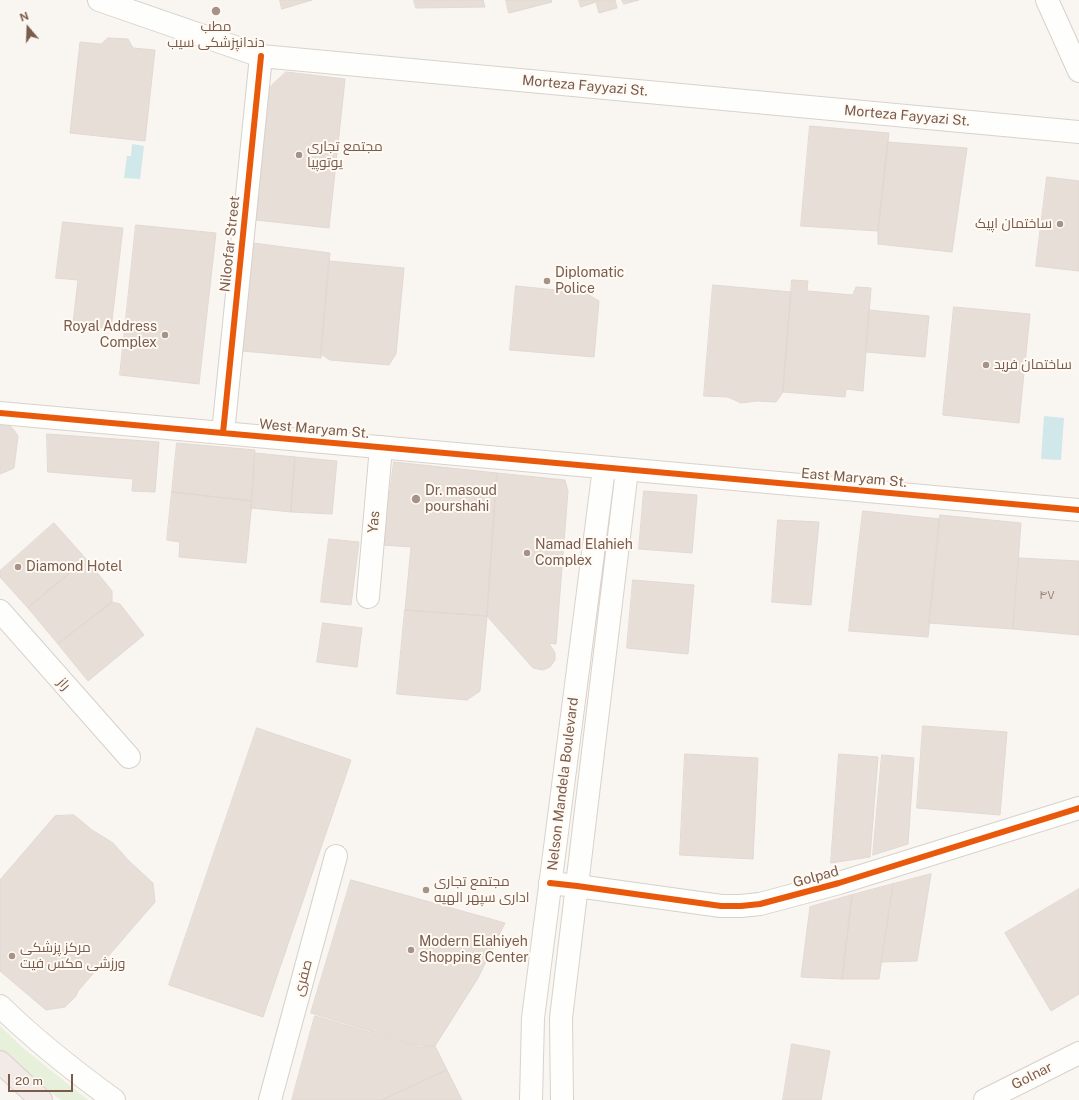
<!DOCTYPE html>
<html>
<head>
<meta charset="utf-8">
<style>
  body { margin:0 }
  #map { position:relative; width:1079px; height:1100px; overflow:hidden; background:#f9f5f0; font-family:"Public Sans",sans-serif }
  canvas { display:block }
  .north { position:absolute; left:8px; top:8px; width:40px; height:40px; -webkit-text-stroke:3px #fffaf3; paint-order:stroke; rotate:341deg; font-size:11px; font-weight:700; line-height:16px; text-align:center; color:#7a5c4d }
  .north::after { content:''; display:block; margin:auto; width:14px; height:18px; background:#7a5c4d; clip-path:polygon(50% 0,100% 100%,50% 72%,0 100%) }
  .scale { position:absolute; left:8px; top:1074px; width:65px; height:18px; box-sizing:border-box; border:2px solid #7a5c4d; border-top:0; padding-left:5px; font-size:12px; line-height:14px; white-space:nowrap; color:#7a5c4d; -webkit-text-stroke:3px #fffaf3; paint-order:stroke }
</style>
</head>
<body>
<div id="map">
<canvas width="1079" height="1100"></canvas>
<div class="north">N</div>
<div class="scale">20 m</div>
</div>
<script>
const c = document.querySelector('canvas').getContext('2d');
c.lineJoin = 'round';
function fillPath(path, color) { c.fillStyle = color; c.fill(path, 'evenodd'); }
function stroke(path, color, width, dash) { c.strokeStyle = color; c.lineWidth = width; c.lineCap = dash ? 'butt' : 'round'; c.setLineDash(dash || []); c.stroke(path); }
function drawText(font, color, halo, rows, align = 'center') {
  c.font = font + ' "Public Sans",Cairo,sans-serif'; c.lineWidth = 4; c.setLineDash([]); c.textBaseline = 'middle'; c.strokeStyle = halo; c.fillStyle = color; for (const [text, x, y, turn = 0] of rows) {
    c.save(); c.translate(x, y); c.rotate((+turn || 0) * Math.PI / 180); c.textAlign = isNaN(turn) ? turn : align; if (halo) c.strokeText(text, 0, 0); c.fillText(text, 0, 0); c.restore();
  }
}
fillPath(new Path2D(`
  M 0,1026 L 23,1048 L 88,1100 L 61,1100 L 27,1074 L 0,1050 Z`), '#e7f0db');
fillPath(new Path2D(`
  M 132,144 L 144,146 L 140,179 L 124,178 L 127,156 L 131,156 Z
  M 1044,416 L 1064,418 L 1061,460 L 1041,459 Z`), '#d0e8ea');
const building = new Path2D(`
  M 280,0 L 312,0 L 282,9 Z
  M 414,0 L 483,0 L 485,7 L 416,8 Z
  M 506,0 L 551,0 L 552,2 L 509,13 Z
  M 579,0 L 615,0 L 617,8 L 599,13 L 596,2 L 581,7 Z
  M 622,0 L 639,0 L 624,4 Z
  M 108,38 L 128,39 L 133,48 L 155,50 L 145,141 L 70,133 L 80,42 L 101,44 Z
  M 286,72 L 345,79 L 329,228 L 256,220 L 268,89 Z
  M 810,126 L 889,133 L 878,231 L 801,226 Z
  M 888,142 L 967,148 L 952,252 L 878,244 L 878,231 Z
  M 1047,177 L 1079,181 L 1079,271 L 1036,266 Z
  M 63,222 L 123,228 L 111,329 L 73,324 L 78,280 L 56,278 Z
  M 136,225 L 216,233 L 199,384 L 120,375 Z
  M 253,243 L 330,253 L 321,358 L 242,351 Z
  M 329,261 L 404,268 L 396,354 L 389,365 L 330,360 L 321,354 Z
  M 792,280 L 808,281 L 807,291 L 853,295 L 856,287 L 871,288 L 863,391 L 846,389 L 845,397 L 783,392 Z
  M 713,285 L 791,292 L 783,392 L 776,402 L 757,401 L 741,403 L 728,397 L 704,396 Z
  M 516,286 L 586,293 L 599,301 L 594,357 L 510,350 Z
  M 954,307 L 1030,314 L 1019,423 L 943,415 Z
  M 869,310 L 929,316 L 925,357 L 866,352 Z
  M 0,423 L 7,423 L 14,430 L 18,436 L 14,468 L 0,474 Z
  M 47,434 L 159,442 L 155,492 L 132,491 L 133,479 L 48,472 Z
  M 177,443 L 255,450 L 252,501 L 172,492 Z
  M 255,453 L 295,457 L 291,512 L 251,508 Z
  M 295,457 L 337,461 L 332,514 L 291,512 Z
  M 394,462 L 497,473 L 487,616 L 405,610 L 411,547 L 383,545 Z
  M 497,473 L 565,480 L 568,491 L 556,644 L 549,643 L 555,653 L 555,660 L 550,667 L 543,670 L 533,668 L 487,616 Z
  M 644,491 L 697,495 L 692,553 L 639,549 Z
  M 172,492 L 252,501 L 246,563 L 179,557 L 180,542 L 167,540 Z
  M 863,511 L 940,519 L 928,637 L 849,631 Z
  M 940,515 L 1021,523 L 1013,629 L 929,623 Z
  M 778,520 L 819,522 L 811,605 L 772,602 Z
  M 54,523 L 86,559 L 28,608 L 0,577 L 0,571 Z
  M 329,539 L 359,542 L 351,605 L 321,602 Z
  M 1019,558 L 1079,561 L 1079,635 L 1013,629 Z
  M 86,559 L 112,591 L 112,602 L 58,644 L 28,608 Z
  M 633,580 L 694,585 L 688,654 L 627,648 Z
  M 112,602 L 120,604 L 144,635 L 88,681 L 58,644 Z
  M 405,610 L 487,616 L 480,691 L 467,700 L 397,694 Z
  M 323,623 L 362,628 L 357,667 L 317,662 Z
  M 923,726 L 1007,732 L 1000,815 L 917,808 Z
  M 257,728 L 351,760 L 263,1017 L 169,985 Z
  M 685,754 L 758,758 L 753,859 L 680,855 Z
  M 839,754 L 878,757 L 870,857 L 831,863 Z
  M 882,755 L 914,758 L 908,844 L 873,855 Z
  M 74,815 L 92,830 L 113,843 L 129,861 L 153,883 L 155,902 L 78,991 L 76,996 L 65,1007 L 46,1010 L 0,971 L 0,880 L 55,816 Z
  M 931,874 L 917,961 L 881,962 L 893,884 Z
  M 351,880 L 505,923 L 478,978 L 435,1046 L 416,1045 L 311,1013 Z
  M 893,884 L 879,979 L 842,979 L 852,895 Z
  M 1079,889 L 1079,994 L 1051,1011 L 1005,933 Z
  M 852,895 L 842,979 L 801,977 L 810,907 Z
  M 315,1016 L 419,1047 L 435,1046 L 447,1070 L 382,1100 L 292,1100 Z
  M 792,1044 L 830,1051 L 821,1100 L 783,1100 Z
  M 447,1070 L 462,1100 L 382,1100 Z`);
fillPath(building, '#e6ded7');
stroke(building, '#e2d8d2', 1);
const street = new Path2D(`
  M 1047,0 L 1079,71
  M 223,433 L 261,56
  M 368,597 L 381,447
  M 0,611 L 129,757
  M 550,883 L 577,886 L 721,906 L 741,906 L 760,904 L 839,883 L 1079,808
  M 270,1100 L 336,856
  M 985,1100 L 1079,1053`);
const secondary = new Path2D(`
  M 99,0 L 261,56 L 1079,132
  M 0,413 L 1079,510
  M 0,1006 C 35,1040 74,1071 114,1100
  M 531,1100 L 533,1018 L 604,468
  M 562,1100 L 561,1018 L 627,470`);
const highway = new Path2D(`
  M 0,1062 L 41,1100`);
stroke(street, '#d7d1cb', 24);
stroke(secondary, '#d9d2cb', 24);
stroke(highway, '#dad1cc', 24);
stroke(street, '#fefefd', 22);
stroke(secondary, '#fefefd', 22);
stroke(highway, '#f2eae7', 22);
stroke(new Path2D(`
  M 0,413 L 1079,510
  M 223,433 L 261,56
  M 550,883 L 577,886 L 721,906 L 741,906 L 760,904 L 839,883 L 1079,808`), '#e8590c', 6);
for (const [x, y, r, color] of [
  [216,11,5,"#a69286"],
  [299,155,4,"#a69286"],
  [1060,224,4,"#a69286"],
  [547,281,4,"#a69286"],
  [165,335,4,"#a69286"],
  [986,365,4,"#a69286"],
  [416,499,5,"#a69286"],
  [527,553,4,"#a69286"],
  [18,567,4,"#a69286"],
  [426,890,4,"#a69286"],
  [411,950,4,"#a69286"],
  [12,956,4,"#a69286"]
]) { const dot = new Path2D(); dot.arc(x, y, r, 0, 2 * Math.PI); c.fillStyle = color; c.fill(dot); stroke(dot, '#fffaf3', 1.5); }
drawText('12px', '#977e72', null, [
  ["۴۷",1047,595]
]);
drawText('14px', '#7a5c4d', '#fffaf3', [
  ["مطب",216,27,"center"],
  ["دندانپزشکی سیب",216,43,"center"],
  ["مجتمع تجاری",307,147],
  ["یوتوپیا",307,163],
  ["ساختمان اپیک",1052,224,"right"],
  ["Diplomatic",555,273],
  ["Police",555,289],
  ["Royal Address",157,327,"right"],
  ["Complex",157,343,"right"],
  ["ساختمان فرید",994,365],
  ["Dr. masoud",425,491],
  ["pourshahi",425,507],
  ["Namad Elahieh",535,545],
  ["Complex",535,561],
  ["Diamond Hotel",26,567],
  ["مجتمع تجاری",434,882],
  ["اداری سپهر الهیه",434,898],
  ["Modern Elahiyeh",419,942],
  ["Shopping Center",419,958],
  ["مرکز پزشکی",20,948],
  ["ورزشی مکس فیت",20,964]
], 'left');
drawText('14px', '#7a5c4d', '#fffaf3', [
  ["Morteza Fayyazi St.",585,86,5],
  ["Morteza Fayyazi St.",907,116,5],
  ["Niloofar Street",230,244,-84],
  ["West Maryam St.",314,429,5],
  ["East Maryam St.",854,478,5],
  ["Yas",374,522,-85],
  ["راز",64,684,48],
  ["Nelson Mandela Boulevard",563,784,-83],
  ["Golpad",816,877,-15],
  ["صفری",303,978,-75],
  ["Golnar",1032,1076,-27]
]);
</script>
</body>
</html>
